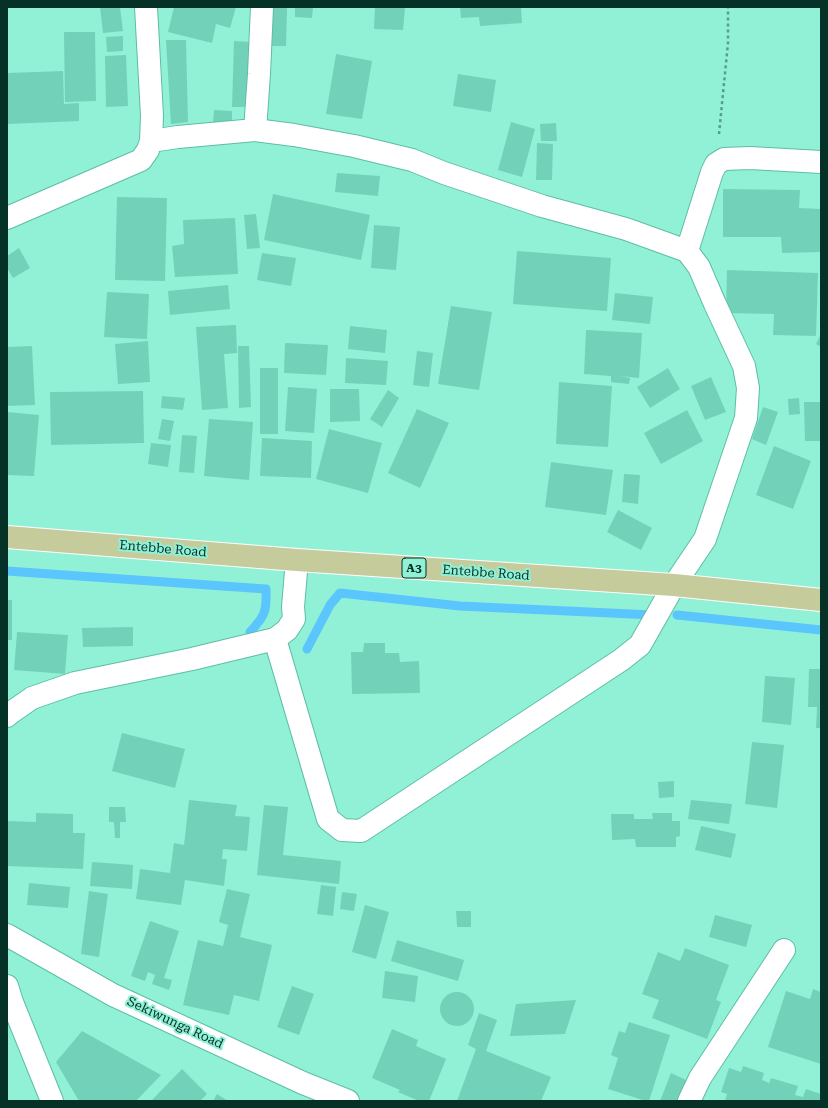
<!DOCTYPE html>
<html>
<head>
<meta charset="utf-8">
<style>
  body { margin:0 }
  #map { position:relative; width:828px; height:1108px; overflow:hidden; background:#91f1d7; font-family:"Roboto Serif",serif }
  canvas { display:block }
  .frame { position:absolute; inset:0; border:8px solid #053127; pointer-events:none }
</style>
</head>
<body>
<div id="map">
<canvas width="828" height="1108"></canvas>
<div class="frame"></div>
</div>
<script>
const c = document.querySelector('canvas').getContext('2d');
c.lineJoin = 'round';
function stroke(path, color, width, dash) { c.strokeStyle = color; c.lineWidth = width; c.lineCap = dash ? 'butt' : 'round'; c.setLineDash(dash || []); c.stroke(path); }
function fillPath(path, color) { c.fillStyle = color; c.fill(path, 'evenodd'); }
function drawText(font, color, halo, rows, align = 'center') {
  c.font = font + ' "Roboto Serif",serif'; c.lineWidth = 4; c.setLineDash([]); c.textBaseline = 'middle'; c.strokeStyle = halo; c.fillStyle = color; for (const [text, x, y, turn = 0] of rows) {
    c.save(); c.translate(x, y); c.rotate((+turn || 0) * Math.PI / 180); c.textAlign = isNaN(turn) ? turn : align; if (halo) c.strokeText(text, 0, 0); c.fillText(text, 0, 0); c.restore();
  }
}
stroke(new Path2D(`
  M 7,571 L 266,589 C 267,611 265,616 250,632
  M 677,615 L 821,630
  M 307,649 L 330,605 L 340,593 L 460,606 L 653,615`), '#5bc5fd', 9);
fillPath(new Path2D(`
  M 100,7 L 120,7 L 123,31 L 103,33 Z
  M 174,7 L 236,7 L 230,28 L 216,24 L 212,43 L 168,32 Z
  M 272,7 L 287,8 L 286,46 L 271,46 Z
  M 295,7 L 313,7 L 312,18 L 295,17 Z
  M 375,7 L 405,7 L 403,30 L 374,29 Z
  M 460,7 L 521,7 L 522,23 L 480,26 L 479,17 L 461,18 Z
  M 64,32 L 95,32 L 96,101 L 65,102 Z
  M 123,36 L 123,51 L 107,52 L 106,37 Z
  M 166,40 L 186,40 L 188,122 L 171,124 Z
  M 234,41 L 252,42 L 249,107 L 232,107 Z
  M 336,54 L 372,61 L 362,119 L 326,114 Z
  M 126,55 L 128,106 L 106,107 L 105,56 Z
  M 63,71 L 64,104 L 79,103 L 79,121 L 7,124 L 7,73 Z
  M 458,74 L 496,80 L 491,112 L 453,106 Z
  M 214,110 L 232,111 L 232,124 L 213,123 Z
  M 511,122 L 535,129 L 522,177 L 498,170 Z
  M 556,123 L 557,141 L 541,141 L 540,124 Z
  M 537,143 L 553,144 L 552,180 L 536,180 Z
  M 337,173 L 380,176 L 378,196 L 335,192 Z
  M 723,189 L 800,190 L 799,208 L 821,209 L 821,252 L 782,253 L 781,237 L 723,237 Z
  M 273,194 L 370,215 L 361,260 L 264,240 Z
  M 117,197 L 167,198 L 165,281 L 115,280 Z
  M 256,214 L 260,248 L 247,249 L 244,215 Z
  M 235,218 L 238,274 L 175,277 L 172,246 L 184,244 L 183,220 Z
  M 374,225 L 400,227 L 396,270 L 371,268 Z
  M 19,248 L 30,268 L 13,278 L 7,268 L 7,256 Z
  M 517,251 L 611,258 L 607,311 L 513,304 Z
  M 262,253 L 296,258 L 291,286 L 257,280 Z
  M 727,270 L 818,273 L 816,336 L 773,335 L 774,314 L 726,313 Z
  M 228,285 L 230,309 L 170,315 L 168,291 Z
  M 107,292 L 149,294 L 147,339 L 104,337 Z
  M 615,293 L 653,297 L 650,324 L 612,320 Z
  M 451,306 L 492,312 L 479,390 L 438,384 Z
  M 236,325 L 237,353 L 224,354 L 228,408 L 202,410 L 196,327 Z
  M 350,326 L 387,330 L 385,353 L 348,349 Z
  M 586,330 L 642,333 L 639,378 L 620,376 L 630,378 L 629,384 L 611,382 L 611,376 L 584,374 Z
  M 821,334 L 821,347 L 816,344 Z
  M 148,341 L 150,382 L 118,384 L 115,344 Z
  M 285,343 L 328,345 L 326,375 L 284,373 Z
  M 32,346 L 35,405 L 7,406 L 7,347 Z
  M 238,346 L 249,346 L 251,407 L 239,408 Z
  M 417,351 L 433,353 L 429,387 L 413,385 Z
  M 346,358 L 388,361 L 386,385 L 345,383 Z
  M 260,368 L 278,368 L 278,434 L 260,434 Z
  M 668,368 L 680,389 L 650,408 L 637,387 Z
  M 711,377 L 726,412 L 705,420 L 691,386 Z
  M 559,382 L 612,386 L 608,447 L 556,444 Z
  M 288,387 L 317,389 L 314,433 L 285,431 Z
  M 330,389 L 359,389 L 360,421 L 330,422 Z
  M 388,390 L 399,398 L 382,427 L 370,419 Z
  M 143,391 L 144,443 L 51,445 L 50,392 Z
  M 162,396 L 185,398 L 183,410 L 161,408 Z
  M 799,398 L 800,414 L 789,415 L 788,399 Z
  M 804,402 L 821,402 L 821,441 L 805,441 Z
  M 763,407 L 778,412 L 766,445 L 752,439 Z
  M 417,409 L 449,423 L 420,488 L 388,473 Z
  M 687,410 L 703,441 L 661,464 L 644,433 Z
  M 7,412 L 39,415 L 34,476 L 7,475 Z
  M 162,419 L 174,421 L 170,441 L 158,439 Z
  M 209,419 L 253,422 L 249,480 L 204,476 Z
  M 329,429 L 382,443 L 368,493 L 316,479 Z
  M 182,435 L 197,436 L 194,473 L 179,472 Z
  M 262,438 L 312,441 L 311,478 L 260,476 Z
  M 151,443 L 171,445 L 168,467 L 148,464 Z
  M 774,446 L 811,461 L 793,509 L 756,495 Z
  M 551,462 L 613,470 L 606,515 L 545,507 Z
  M 624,474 L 640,475 L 638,504 L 622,502 Z
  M 618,510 L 652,528 L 641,550 L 607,532 Z
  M 7,600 L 12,600 L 12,640 L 7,640 Z
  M 133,627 L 133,646 L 83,647 L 82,628 Z
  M 17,632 L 68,635 L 65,674 L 14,670 Z
  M 364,643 L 385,643 L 385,653 L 399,653 L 400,662 L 419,661 L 420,693 L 352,694 L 351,652 L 363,652 Z
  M 809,669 L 821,669 L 821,728 L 816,728 L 817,707 L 808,707 Z
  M 765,676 L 795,678 L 791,725 L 762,722 Z
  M 122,733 L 185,749 L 175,788 L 112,771 Z
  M 752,742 L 784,745 L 777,808 L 745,804 Z
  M 674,781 L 674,797 L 659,798 L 658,782 Z
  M 189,800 L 237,805 L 235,816 L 250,817 L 247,851 L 223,849 L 222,859 L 227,859 L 224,886 L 185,880 L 181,905 L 136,899 L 140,869 L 170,873 L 174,843 L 184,845 Z
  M 691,800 L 732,804 L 729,824 L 688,819 Z
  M 264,805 L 288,807 L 283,855 L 341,861 L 339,884 L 257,875 Z
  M 109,807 L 125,807 L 126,822 L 120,822 L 120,838 L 115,838 L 114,822 L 109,822 Z
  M 36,813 L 73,814 L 73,833 L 85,833 L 83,869 L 7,866 L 7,821 L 36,822 Z
  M 652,813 L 672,813 L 672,821 L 680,821 L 680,836 L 676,837 L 676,847 L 636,847 L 635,839 L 612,840 L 611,814 L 634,814 L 634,819 L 653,819 Z
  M 701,826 L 736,834 L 731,858 L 695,850 Z
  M 92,862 L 133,865 L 132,889 L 90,886 Z
  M 29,883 L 70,887 L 68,908 L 27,905 Z
  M 321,885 L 336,887 L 333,916 L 317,914 Z
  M 227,889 L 250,894 L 240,937 L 272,945 L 259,1001 L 234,995 L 229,1015 L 183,1005 L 198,940 L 223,946 L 228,925 L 219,922 Z
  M 89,891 L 108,894 L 99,957 L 81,954 Z
  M 342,892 L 357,894 L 354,911 L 340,909 Z
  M 365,905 L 389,912 L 376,959 L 352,952 Z
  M 456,911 L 471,911 L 471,927 L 457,927 Z
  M 715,915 L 752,925 L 746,947 L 709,937 Z
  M 150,921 L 179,931 L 164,978 L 172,980 L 169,990 L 152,984 L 155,975 L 148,972 L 145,981 L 131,976 Z
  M 397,940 L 464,960 L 458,981 L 391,961 Z
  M 685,948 L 729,965 L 716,1000 L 721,1002 L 707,1039 L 652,1018 L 659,1000 L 642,994 L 658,952 L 680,961 Z
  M 385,971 L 418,976 L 415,1002 L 382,998 Z
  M 292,986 L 314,994 L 299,1035 L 277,1027 Z
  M 813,989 L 821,992 L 821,1064 L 768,1047 L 786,991 L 810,999 Z
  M440 1009a17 17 0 1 1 34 0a17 17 0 1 1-34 0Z
  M 576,1000 L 565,1034 L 510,1036 L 516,1004 Z
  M 479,1013 L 497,1020 L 486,1051 L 551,1077 L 541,1101 L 457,1101 L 476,1049 L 468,1045 Z
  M 629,1022 L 670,1035 L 649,1101 L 646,1101 L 608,1089 L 618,1058 L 611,1055 L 619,1031 L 625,1033 Z
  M 392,1029 L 418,1040 L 416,1046 L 446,1059 L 429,1101 L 419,1101 L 398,1092 L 400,1090 L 372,1078 Z
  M 82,1031 L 161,1075 L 136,1101 L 79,1101 L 56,1062 Z
  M 743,1066 L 764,1073 L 762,1080 L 769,1083 L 771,1078 L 798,1086 L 795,1095 L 803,1097 L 806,1089 L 821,1094 L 821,1101 L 725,1101 L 727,1094 L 721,1092 L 729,1068 L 741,1072 Z
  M 182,1069 L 207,1094 L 200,1101 L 151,1101 Z
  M 671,1073 L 688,1081 L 679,1101 L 660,1101 Z
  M 217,1094 L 228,1101 L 213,1101 Z`), '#72d2b9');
const street = new Path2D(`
  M 255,130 L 259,74 L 262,7
  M 151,141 L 178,137 L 255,130 L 294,135 L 354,146 L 412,160 L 444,173 L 542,206 L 626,229 L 687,251
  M 7,218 L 141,160 L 148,150 L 151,141 L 152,116 L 146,7
  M 275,639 L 328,819 L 342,830 L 361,831 L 621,660 L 640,645 L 674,585 L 705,539 L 746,418 L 748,388 L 744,366 L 715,304 L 699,267 L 687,251 L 712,172 L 716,164 L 724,159 L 750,158 L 821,162
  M 689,1101 L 700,1078 L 784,950`);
const secondary = new Path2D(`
  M 7,716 L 9,714 L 32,698 L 75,683 L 192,659 L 275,639 L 287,630 L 294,619 L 293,607 L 297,560
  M 7,935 L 113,995 L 303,1083 L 348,1101
  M 7,986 L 12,1002 L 52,1101`);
const primary = new Path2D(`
  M 7,537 L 297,560 L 674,585 L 821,600`);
stroke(street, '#5dbea5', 24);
stroke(secondary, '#5dbea5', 24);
stroke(primary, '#fff', 24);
stroke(new Path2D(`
  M 719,134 L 728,43 L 728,7`), '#549e8b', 2.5, [3, 3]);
stroke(street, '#fff', 22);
stroke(secondary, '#fff', 22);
stroke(primary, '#c5cb9b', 22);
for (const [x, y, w] of [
  [414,568,24]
]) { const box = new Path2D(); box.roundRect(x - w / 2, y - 10, w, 20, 3); c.fillStyle = '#91f1d7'; c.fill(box); stroke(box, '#053127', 1); }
drawText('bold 12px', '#053127', null, [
  ["A3",414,568]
]);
drawText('13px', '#053127', '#91f1d7', [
  ["Entebbe Road",163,549,5],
  ["Entebbe Road",486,573,4],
  ["Sekiwunga Road",175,1023,25]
]);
</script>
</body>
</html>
